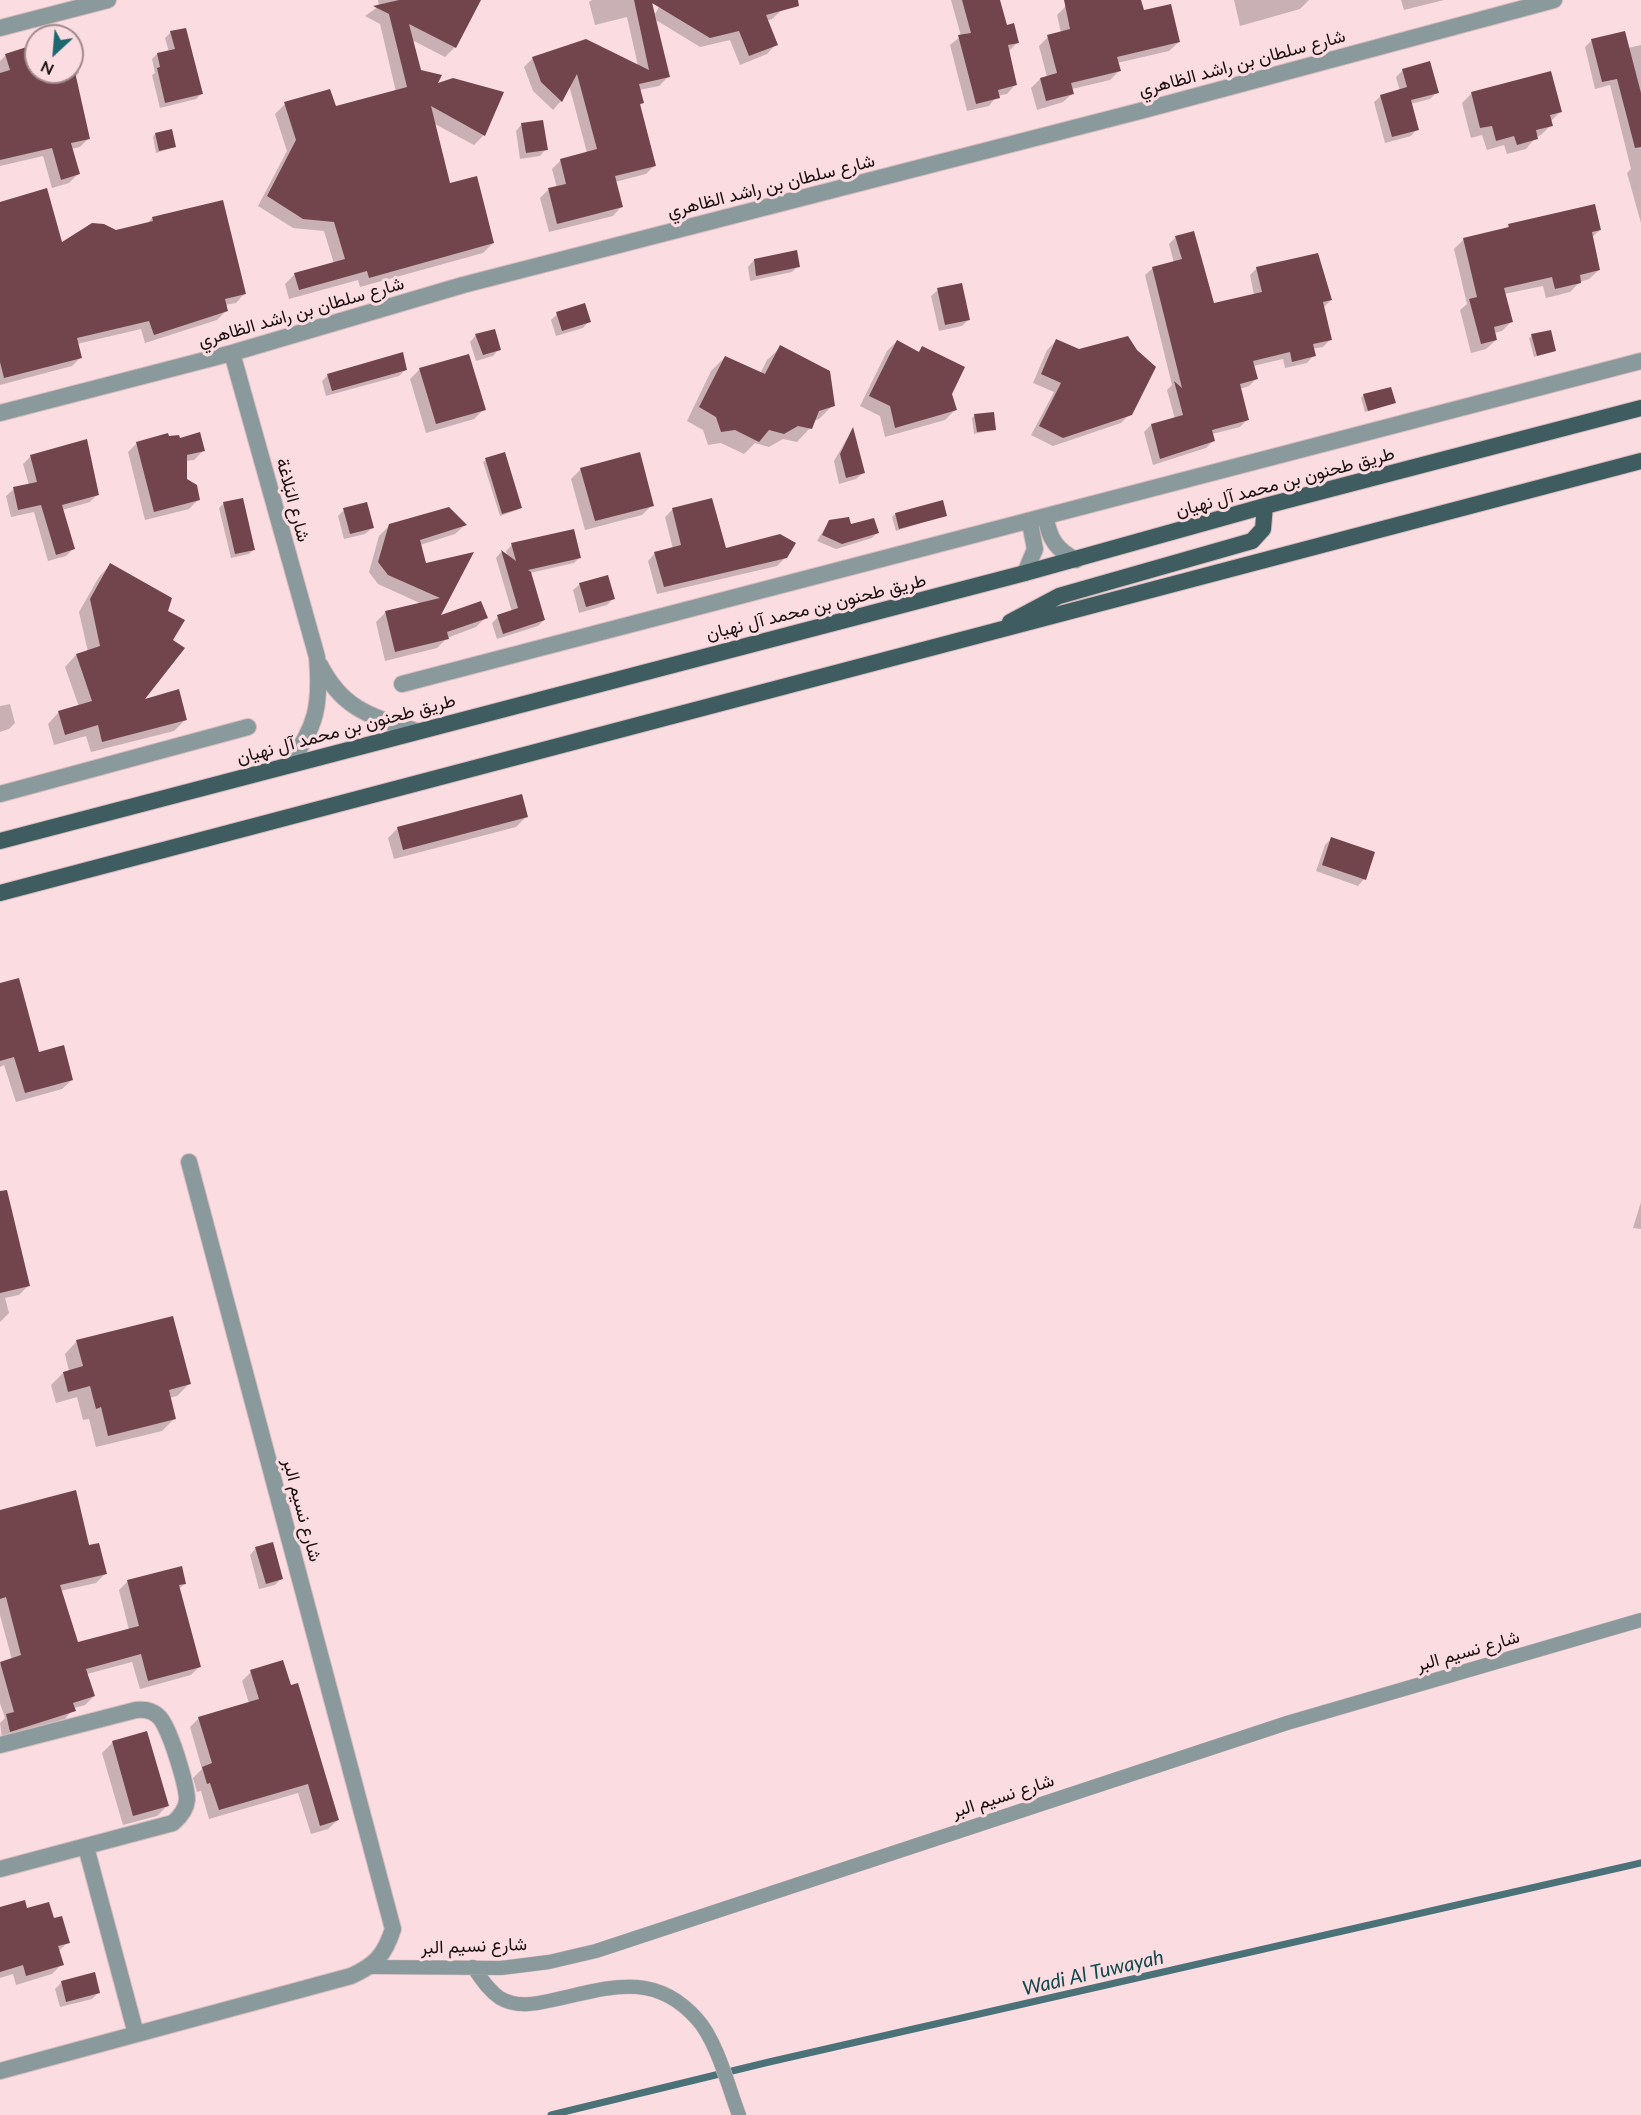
<!DOCTYPE html>
<html>
<head>
<meta charset="utf-8">
<style>
  body { margin:0 }
  #map { position:relative; width:1641px; height:2115px; overflow:hidden; background:#fbdde1; font-family:Lato,sans-serif }
  canvas { display:block }
  .north { position:absolute; left:24px; top:24px; width:60px; height:60px; box-sizing:border-box; background:#fbdde1; border:2px solid #a18a8d; border-radius:50%; rotate:206deg; font-size:16px; font-weight:700; line-height:24px; text-align:center; color:#190d0f }
  .north::after { content:''; display:block; margin:auto; width:21px; height:27px; background:#1c6870; clip-path:polygon(50% 0,100% 100%,50% 72%,0 100%) }
</style>
</head>
<body>
<div id="map">
<canvas width="1641" height="2115"></canvas>
<div class="north">N</div>
</div>
<script>
const c = document.querySelector('canvas').getContext('2d');
c.lineJoin = 'round';
function fillPath(path, color) { c.fillStyle = color; c.fill(path, 'evenodd'); }
function stroke(path, color, width, dash) { c.strokeStyle = color; c.lineWidth = width; c.lineCap = dash ? 'butt' : 'round'; c.setLineDash(dash || []); c.stroke(path); }
function drawText(font, color, halo, rows, align = 'center') {
  c.font = font + ' Lato,Vazirmatn,sans-serif'; c.lineWidth = 6; c.setLineDash([]); c.textBaseline = 'middle'; c.strokeStyle = halo; c.fillStyle = color; for (const [text, x, y, turn = 0] of rows) {
    c.save(); c.translate(x, y); c.rotate((+turn || 0) * Math.PI / 180); c.textAlign = isNaN(turn) ? turn : align; if (halo) c.strokeText(text, 0, 0); c.fillText(text, 0, 0); c.restore();
  }
}
fillPath(new Path2D(`
  M 378,0 L 479,0 L 455,47 L 445,57 L 412,40 L 420,71 L 484,135 L 474,145 L 433,123 L 449,185 L 493,243 L 483,253 L 360,287 L 358,280 L 289,299 L 285,284 L 295,274 L 334,264 L 324,231 L 293,228 L 258,206 L 287,151 L 275,114 L 285,104 L 335,108 L 396,92 L 380,24 L 365,16 L 379,6 Z
  M 592,0 L 652,0 L 655,14 L 663,0 L 779,0 L 782,10 L 772,19 L 766,21 L 776,44 L 767,54 L 740,65 L 730,40 L 700,47 L 656,20 L 668,77 L 659,86 L 639,90 L 643,102 L 639,106 L 655,165 L 646,174 L 615,182 L 621,207 L 613,216 L 549,232 L 540,198 L 548,190 L 557,188 L 552,169 L 561,160 L 587,153 L 569,85 L 561,101 L 553,110 L 533,91 L 524,67 L 533,58 L 638,66 L 627,17 L 595,25 L 589,2 Z
  M 951,0 L 999,0 L 1006,27 L 1017,43 L 1008,52 L 1015,85 L 1007,94 L 997,96 L 989,106 L 967,111 L 950,45 L 961,36 Z
  M 1092,0 L 1139,0 L 1143,12 L 1179,42 L 1169,51 L 1117,63 L 1119,71 L 1110,80 L 1072,89 L 1073,93 L 1063,102 L 1037,110 L 1031,88 L 1040,79 L 1047,77 L 1039,46 L 1048,37 L 1061,33 L 1057,15 L 1066,6 Z
  M 1234,0 L 1309,0 L 1300,9 L 1240,26 Z
  M 1401,0 L 1444,0 L 1404,10 Z
  M 171,32 L 201,94 L 196,99 L 160,108 L 152,75 L 155,73 L 152,59 L 157,54 L 169,52 L 165,38 Z
  M 1592,40 L 1628,48 L 1641,45 L 1641,223 L 1627,173 L 1631,169 L 1610,85 L 1595,89 L 1585,47 Z
  M 36,46 L 36,72 L 72,72 L 72,54 L 75,54 L 79,73 L 75,77 L 89,138 L 80,147 L 71,149 L 78,174 L 69,183 L 52,188 L 43,156 L 0,166 L 0,61 L 6,55 Z
  M 1403,70 L 1437,92 L 1430,99 L 1410,104 L 1417,129 L 1411,136 L 1385,143 L 1374,102 L 1381,96 L 1400,91 L 1396,77 Z
  M 1472,93 L 1560,112 L 1550,122 L 1551,125 L 1541,135 L 1536,137 L 1526,149 L 1507,154 L 1504,145 L 1487,150 L 1482,135 L 1471,138 L 1462,103 Z
  M 522,124 L 546,149 L 540,156 L 520,159 L 516,131 Z
  M 155,134 L 175,147 L 156,153 L 153,137 Z
  M 0,203 L 61,244 L 147,224 L 152,218 L 244,294 L 236,303 L 225,305 L 226,311 L 217,320 L 145,343 L 141,329 L 77,344 L 81,357 L 72,366 L 0,385 Z
  M 1509,225 L 1600,230 L 1591,238 L 1599,270 L 1589,279 L 1580,282 L 1570,292 L 1546,298 L 1543,286 L 1504,294 L 1511,322 L 1502,331 L 1494,333 L 1496,340 L 1486,349 L 1471,353 L 1460,310 L 1467,304 L 1454,249 L 1464,239 L 1505,229 Z
  M 1176,237 L 1213,305 L 1254,295 L 1250,275 L 1257,268 L 1331,300 L 1323,308 L 1331,339 L 1323,347 L 1312,349 L 1314,355 L 1307,363 L 1285,368 L 1283,359 L 1253,366 L 1256,379 L 1249,386 L 1240,389 L 1248,419 L 1240,427 L 1212,434 L 1213,441 L 1206,448 L 1153,465 L 1144,432 L 1151,425 L 1175,419 L 1167,390 L 1172,385 L 1145,275 L 1153,268 L 1174,263 L 1169,244 Z
  M 754,260 L 798,266 L 792,272 L 750,281 L 748,267 Z
  M 938,290 L 969,319 L 962,326 L 939,331 L 931,296 Z
  M 557,314 L 589,321 L 583,328 L 556,336 L 551,320 Z
  M 476,335 L 499,349 L 493,356 L 476,361 L 470,342 Z
  M 1532,336 L 1554,351 L 1534,357 L 1529,338 Z
  M 897,341 L 917,353 L 923,347 L 955,410 L 945,420 L 885,437 L 880,416 L 860,406 L 887,351 Z
  M 1056,341 L 1079,351 L 1136,351 L 1130,414 L 1121,423 L 1053,446 L 1031,435 L 1054,392 L 1033,383 L 1047,350 Z
  M 781,347 L 833,405 L 819,419 L 813,421 L 810,428 L 797,442 L 783,439 L 769,447 L 755,443 L 744,454 L 721,443 L 708,445 L 703,430 L 687,421 L 711,371 L 725,357 L 760,374 L 767,360 Z
  M 406,369 L 399,376 L 326,396 L 322,381 L 328,375 Z
  M 420,369 L 484,409 L 474,419 L 426,433 L 410,379 Z
  M 1364,395 L 1394,403 L 1365,412 L 1361,398 Z
  M 975,415 L 995,429 L 974,434 L 972,418 Z
  M 852,430 L 863,473 L 856,479 L 839,484 L 834,461 Z
  M 168,438 L 204,450 L 194,460 L 186,461 L 186,480 L 198,500 L 189,509 L 145,520 L 128,452 L 137,443 Z
  M 85,441 L 98,494 L 90,502 L 62,510 L 73,549 L 66,556 L 48,561 L 34,512 L 11,517 L 6,496 L 14,489 L 29,485 L 23,464 L 30,457 Z
  M 486,460 L 520,507 L 517,510 L 500,516 L 483,462 Z
  M 581,469 L 652,505 L 642,515 L 585,530 L 571,479 Z
  M 242,499 L 254,549 L 249,554 L 231,558 L 219,508 L 223,504 Z
  M 711,500 L 725,550 L 785,558 L 777,566 L 657,594 L 648,561 L 655,553 L 673,549 L 665,517 L 672,510 Z
  M 344,510 L 372,528 L 365,534 L 344,539 L 338,516 Z
  M 895,514 L 945,515 L 896,531 L 892,517 Z
  M 829,521 L 850,526 L 877,533 L 872,538 L 836,549 L 817,541 Z
  M 390,525 L 465,525 L 455,534 L 420,545 L 425,565 L 471,554 L 437,617 L 486,617 L 476,627 L 447,638 L 437,648 L 385,661 L 376,622 L 386,612 L 422,604 L 378,584 L 369,572 L 379,536 Z
  M 512,545 L 580,557 L 574,563 L 530,573 L 544,620 L 538,626 L 497,639 L 492,623 L 498,617 L 512,612 L 496,558 L 501,552 L 508,557 L 506,551 Z
  M 110,565 L 141,702 L 186,719 L 174,731 L 91,752 L 86,736 L 54,745 L 48,724 L 59,712 L 79,707 L 65,667 L 76,655 L 88,652 L 79,612 L 99,577 Z
  M 580,584 L 613,599 L 607,605 L 579,613 L 573,590 Z
  M 10,704 L 15,723 L 9,729 L 0,732 L 0,706 Z
  M 526,817 L 516,827 L 394,859 L 388,838 L 398,828 Z
  M 1332,838 L 1373,853 L 1364,879 L 1358,886 L 1316,871 L 1325,845 Z
  M 0,985 L 38,1054 L 72,1080 L 62,1089 L 16,1102 L 4,1065 L 0,1067 Z
  M 1641,1202 L 1641,1229 L 1633,1228 Z
  M 0,1208 L 28,1286 L 19,1295 L 5,1298 L 9,1313 L 0,1322 Z
  M 77,1341 L 189,1384 L 177,1396 L 169,1398 L 175,1418 L 162,1431 L 96,1447 L 89,1419 L 83,1420 L 77,1397 L 56,1403 L 51,1385 L 63,1373 L 69,1371 L 65,1354 Z
  M 0,1528 L 88,1547 L 105,1574 L 96,1583 L 60,1591 L 77,1644 L 129,1630 L 119,1590 L 128,1581 L 185,1583 L 179,1589 L 200,1666 L 191,1675 L 140,1689 L 132,1662 L 87,1674 L 94,1696 L 85,1705 L 74,1708 L 65,1719 L 2,1739 L 0,1723 L 5,1718 L 0,1703 L 0,1664 L 12,1660 L 0,1615 Z
  M 256,1548 L 281,1579 L 275,1585 L 259,1589 L 250,1555 Z
  M 251,1672 L 338,1820 L 328,1829 L 311,1834 L 298,1793 L 209,1819 L 201,1791 L 197,1792 L 193,1778 L 202,1769 L 190,1727 L 199,1718 L 249,1703 L 242,1681 Z
  M 146,1733 L 167,1806 L 157,1816 L 123,1825 L 102,1753 L 112,1743 Z
  M 0,1909 L 53,1920 L 68,1942 L 58,1952 L 62,1964 L 52,1974 L 16,1985 L 13,1974 L 0,1978 Z
  M 62,1982 L 99,1992 L 92,1999 L 60,2007 L 55,1989 Z`), '#0003');
stroke(new Path2D(`
  M 551,2115 L 769,2062 L 1641,1863`), '#4b7278', 7);
fillPath(new Path2D(`
  M 399,0 L 481,0 L 456,48 L 409,24 L 421,70 L 442,75 L 438,83 L 453,78 L 504,92 L 485,136 L 431,106 L 450,183 L 477,176 L 494,243 L 369,278 L 367,271 L 299,290 L 294,273 L 345,259 L 334,222 L 303,219 L 267,196 L 296,140 L 284,102 L 330,89 L 336,106 L 407,87 L 389,14 L 373,6 Z
  M 634,0 L 798,0 L 799,6 L 766,15 L 778,45 L 749,56 L 739,31 L 710,38 L 652,3 L 670,77 L 639,84 L 644,103 L 640,104 L 656,166 L 615,176 L 623,207 L 557,224 L 548,188 L 566,184 L 560,159 L 597,149 L 577,74 L 562,102 L 541,82 L 532,57 L 586,39 L 649,70 Z
  M 962,0 L 1000,0 L 1007,25 L 1014,23 L 1019,43 L 1008,45 L 1017,85 L 998,90 L 1000,98 L 976,104 L 958,35 L 971,33 Z
  M 1064,0 L 1141,0 L 1144,10 L 1171,4 L 1180,42 L 1117,57 L 1121,71 L 1071,83 L 1074,94 L 1046,101 L 1040,78 L 1057,73 L 1047,35 L 1070,29 Z
  M 186,28 L 203,94 L 165,103 L 157,68 L 160,67 L 157,53 L 175,49 L 170,31 Z
  M 1625,31 L 1641,93 L 1641,147 L 1635,148 L 1617,79 L 1602,82 L 1591,39 Z
  M 36,44 L 36,72 L 75,72 L 90,139 L 71,143 L 80,174 L 61,180 L 52,148 L 0,160 L 0,73 L 10,70 L 5,54 Z
  M 1430,61 L 1439,93 L 1411,100 L 1419,130 L 1392,137 L 1380,95 L 1407,87 L 1402,69 Z
  M 1551,71 L 1562,112 L 1550,115 L 1553,126 L 1536,130 L 1538,139 L 1517,145 L 1514,136 L 1496,141 L 1492,126 L 1480,128 L 1471,92 Z
  M 543,120 L 548,150 L 526,153 L 521,123 Z
  M 172,129 L 176,147 L 159,151 L 155,133 Z
  M 47,188 L 62,242 L 92,223 L 104,224 L 116,230 L 153,221 L 152,217 L 223,200 L 246,294 L 225,299 L 228,311 L 154,335 L 149,321 L 77,338 L 82,358 L 4,378 L 0,362 L 0,202 Z
  M 1595,204 L 1601,230 L 1592,232 L 1600,270 L 1580,275 L 1581,283 L 1555,289 L 1552,277 L 1504,288 L 1513,322 L 1494,327 L 1497,340 L 1481,344 L 1469,299 L 1477,297 L 1463,238 L 1509,227 L 1508,224 Z
  M 1194,231 L 1214,303 L 1262,292 L 1256,267 L 1318,253 L 1332,300 L 1323,302 L 1332,340 L 1313,344 L 1316,356 L 1292,362 L 1290,352 L 1253,361 L 1258,379 L 1240,384 L 1249,420 L 1212,430 L 1215,441 L 1160,459 L 1151,424 L 1183,415 L 1174,381 L 1182,388 L 1152,267 L 1182,259 L 1175,236 Z
  M 797,250 L 800,267 L 756,276 L 754,259 Z
  M 962,283 L 970,320 L 945,325 L 937,288 Z
  M 585,303 L 591,322 L 562,331 L 556,312 Z
  M 495,329 L 501,350 L 483,355 L 475,334 Z
  M 1551,330 L 1556,351 L 1537,356 L 1531,334 Z
  M 1128,336 L 1137,350 L 1156,367 L 1132,415 L 1063,438 L 1039,426 L 1061,383 L 1041,374 L 1056,339 L 1079,349 Z
  M 897,340 L 919,352 L 922,346 L 965,367 L 952,394 L 957,410 L 895,428 L 890,406 L 869,396 Z
  M 780,345 L 830,371 L 835,406 L 819,411 L 812,429 L 798,426 L 784,434 L 769,430 L 759,442 L 735,430 L 721,432 L 716,417 L 699,407 L 725,356 L 765,374 Z
  M 403,352 L 407,370 L 332,391 L 327,374 Z
  M 469,354 L 486,410 L 436,424 L 419,368 Z
  M 1391,387 L 1396,403 L 1368,411 L 1363,394 Z
  M 994,412 L 996,430 L 977,432 L 974,414 Z
  M 853,427 L 865,473 L 846,478 L 840,454 Z
  M 200,432 L 205,451 L 187,455 L 187,479 L 197,485 L 200,500 L 154,512 L 136,442 L 168,433 L 169,436 L 179,435 L 180,438 Z
  M 87,439 L 99,495 L 62,505 L 75,549 L 56,555 L 41,505 L 18,510 L 13,487 L 37,482 L 30,455 Z
  M 505,452 L 522,508 L 502,514 L 485,458 Z
  M 640,452 L 654,506 L 595,521 L 580,468 Z
  M 243,498 L 255,550 L 235,554 L 223,502 Z
  M 712,498 L 726,548 L 780,534 L 796,543 L 787,558 L 664,587 L 654,552 L 681,545 L 672,508 Z
  M 943,500 L 947,516 L 899,529 L 895,513 Z
  M 367,502 L 374,528 L 350,534 L 343,508 Z
  M 449,507 L 467,525 L 420,540 L 426,563 L 474,552 L 441,615 L 481,601 L 488,618 L 447,632 L 449,639 L 395,652 L 385,611 L 440,598 L 388,575 L 378,562 L 389,524 Z
  M 849,517 L 851,524 L 874,518 L 879,533 L 842,544 L 822,535 L 829,520 Z
  M 574,529 L 581,558 L 528,570 L 531,572 L 545,620 L 503,634 L 497,615 L 518,608 L 501,550 L 516,561 L 511,543 Z
  M 110,563 L 172,598 L 168,611 L 185,620 L 173,640 L 185,648 L 145,699 L 179,689 L 187,720 L 102,742 L 98,725 L 65,735 L 58,711 L 92,701 L 76,654 L 100,646 L 90,599 Z
  M 608,575 L 615,599 L 586,607 L 579,583 Z
  M 522,794 L 528,817 L 403,850 L 397,827 Z
  M 1331,837 L 1375,852 L 1366,880 L 1322,865 Z
  M 19,978 L 39,1052 L 64,1045 L 73,1080 L 25,1093 L 14,1057 L 0,1061 L 0,983 Z
  M 7,1190 L 30,1286 L 0,1293 L 0,1191 Z
  M 173,1316 L 191,1384 L 169,1390 L 176,1419 L 108,1436 L 101,1407 L 96,1409 L 90,1386 L 68,1392 L 63,1372 L 83,1366 L 76,1340 Z
  M 76,1490 L 89,1545 L 99,1543 L 107,1574 L 60,1585 L 78,1642 L 139,1626 L 127,1580 L 182,1566 L 186,1584 L 179,1585 L 201,1667 L 148,1681 L 141,1654 L 86,1669 L 95,1696 L 73,1703 L 76,1711 L 10,1732 L 6,1714 L 14,1712 L 0,1662 L 21,1655 L 6,1597 L 0,1599 L 0,1510 Z
  M 273,1542 L 283,1579 L 266,1584 L 255,1547 Z
  M 283,1660 L 291,1685 L 298,1683 L 339,1820 L 320,1826 L 308,1784 L 219,1810 L 210,1783 L 207,1784 L 202,1767 L 212,1763 L 198,1717 L 259,1699 L 250,1670 Z
  M 147,1731 L 169,1806 L 133,1816 L 112,1741 Z
  M 25,1900 L 27,1908 L 49,1902 L 54,1918 L 62,1916 L 70,1943 L 58,1946 L 64,1965 L 26,1976 L 23,1965 L 0,1972 L 0,1907 Z
  M 95,1972 L 100,1993 L 66,2002 L 61,1981 Z`), '#72454c');
const service = new Path2D(`
  M 372,1967 L 501,1968 L 549,1962 L 596,1951 L 1287,1723 L 1641,1620
  M 473,1967 C 481,1978 488,1990 500,1998 C 517,2008 535,2004 553,2000 C 608,1988 654,1970 697,2019 C 717,2041 728,2086 739,2115`);
const minor = new Path2D(`
  M 0,28 L 108,0
  M 232,353 L 317,657 C 321,703 317,728 288,764
  M 0,413 L 232,353 L 463,285 L 1144,110 L 1554,0
  M 1046,518 C 1049,539 1057,550 1076,560
  M 1025,573 L 1035,549 L 1030,523
  M 320,665 C 343,710 371,716 416,731
  M 402,684 L 1641,361
  M 0,794 L 248,727
  M 0,1745 L 136,1710 C 144,1709 152,1710 158,1716 C 169,1724 187,1786 187,1800 C 186,1810 180,1817 173,1823 L 0,1869
  M 86,1847 L 136,2034
  M 0,2071 L 351,1976 C 376,1965 385,1954 393,1929 L 189,1162`);
const primary = new Path2D(`
  M 1010,622 L 1059,596 L 1252,541 L 1263,529 L 1265,506
  M 0,841 L 1025,573 L 1265,506 L 1641,408
  M 0,893 L 1641,461`);
stroke(service, '#d7bcbf', 15);
stroke(minor, '#d7bcbf', 18);
stroke(primary, '#d7bcbf', 18);
stroke(service, '#8a9a9c', 14);
stroke(minor, '#8a9a9c', 16);
stroke(primary, '#3f5d60', 16);
drawText('18px', '#190d0f', '#fbdde1', [
  ["شارع سلطان بن راشد الظاهري",1242,63,-15],
  ["شارع سلطان بن راشد الظاهري",771,186,-14],
  ["شارع سلطان بن راشد الظاهري",301,312,-16],
  ["طريق طحنون بن محمد آل نهيان",1285,482,-15],
  ["شارع البَلاغة",293,500,75],
  ["طريق طحنون بن محمد آل نهيان",816,607,-14],
  ["طريق طحنون بن محمد آل نهيان",346,729,-15],
  ["شارع نسيم البر",302,1510,75],
  ["شارع نسيم البر",1468,1651,-16],
  ["شارع نسيم البر",1003,1796,-18],
  ["شارع نسيم البر",474,1946,-2]
]);
drawText('italic 20px', '#0f484d', '#fbdde1', [
  ["Wadi Al Tuwayah",1093,1973,-13]
]);
</script>
</body>
</html>
